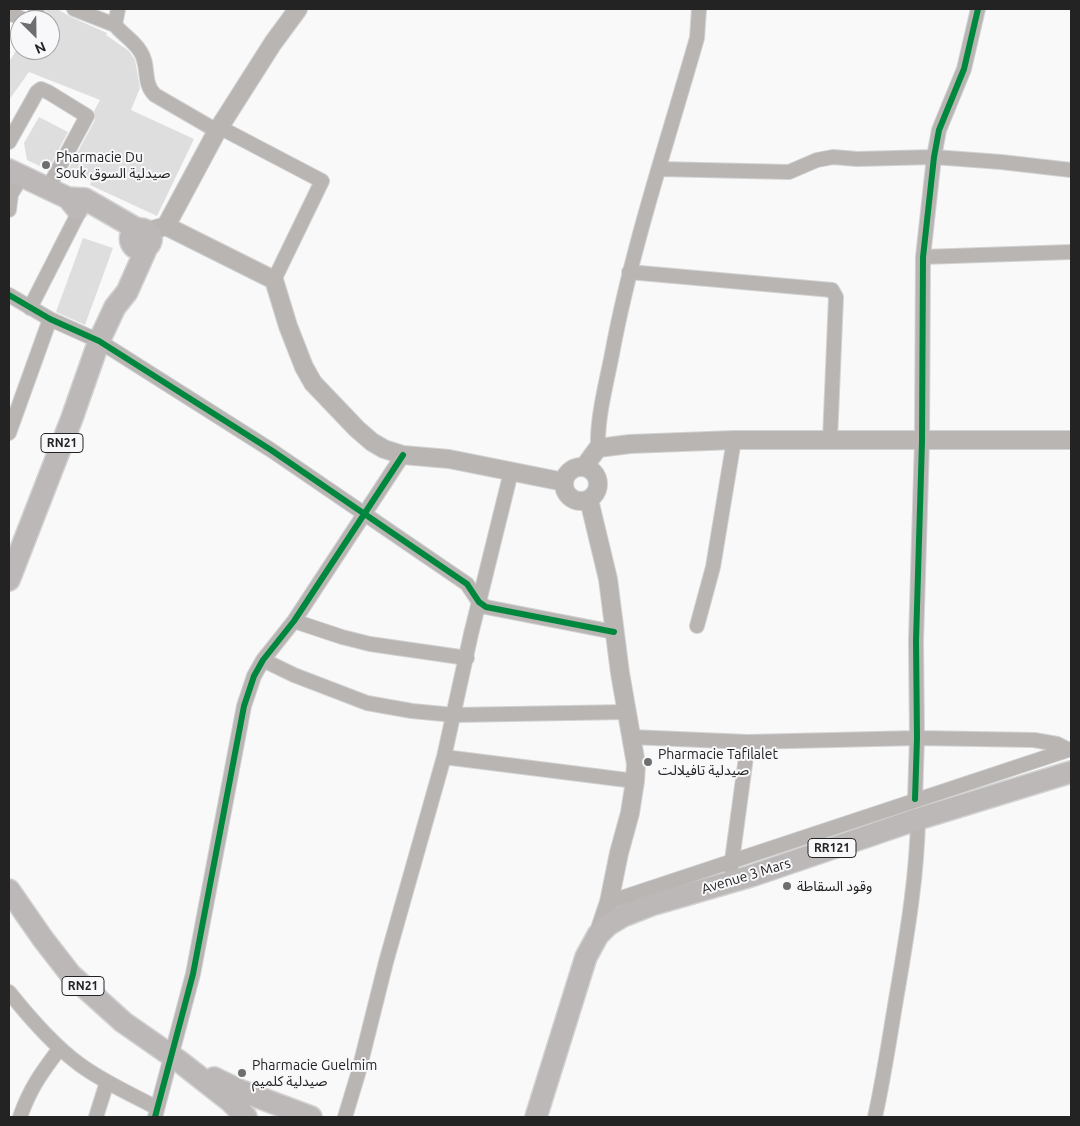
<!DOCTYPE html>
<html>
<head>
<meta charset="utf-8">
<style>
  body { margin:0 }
  #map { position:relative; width:1080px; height:1126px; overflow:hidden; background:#f9f9f9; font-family:Ubuntu,sans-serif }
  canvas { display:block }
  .frame { position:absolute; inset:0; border:10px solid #232324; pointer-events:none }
  .north { position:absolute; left:10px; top:10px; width:50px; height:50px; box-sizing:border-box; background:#f8f8fa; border:1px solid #a3a3a4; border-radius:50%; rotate:157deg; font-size:14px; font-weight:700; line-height:20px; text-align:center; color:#232324 }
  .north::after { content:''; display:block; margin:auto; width:18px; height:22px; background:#6e6e6f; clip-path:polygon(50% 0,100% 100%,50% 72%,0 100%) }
</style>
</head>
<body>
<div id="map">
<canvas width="1080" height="1126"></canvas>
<div class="frame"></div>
<div class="north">N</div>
</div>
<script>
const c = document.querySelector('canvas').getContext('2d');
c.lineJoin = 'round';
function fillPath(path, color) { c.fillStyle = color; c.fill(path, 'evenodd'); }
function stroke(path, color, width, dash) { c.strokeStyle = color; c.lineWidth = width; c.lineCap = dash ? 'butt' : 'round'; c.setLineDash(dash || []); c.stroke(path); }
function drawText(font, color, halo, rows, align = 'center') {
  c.font = font + ' Ubuntu,"Noto Sans Arabic",sans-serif'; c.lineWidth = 4; c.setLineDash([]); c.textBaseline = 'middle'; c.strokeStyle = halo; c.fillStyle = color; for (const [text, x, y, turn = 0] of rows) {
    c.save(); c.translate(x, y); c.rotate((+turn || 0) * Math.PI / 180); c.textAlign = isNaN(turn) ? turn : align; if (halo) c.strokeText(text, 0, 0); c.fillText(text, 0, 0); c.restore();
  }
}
fillPath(new Path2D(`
  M 46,9 L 57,9 L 71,17 L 107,33 L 106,35 L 129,51 L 135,60 L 140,88 L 131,110 L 194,139 L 157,216 L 90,185 L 91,181 L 68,170 L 95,120 L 94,111 L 100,100 L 29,72 L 9,100 L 9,62 L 20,44 L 20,50 L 50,50 L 50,20 L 42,20 Z
  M 39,117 L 68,132 L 48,170 L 27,160 L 24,143 Z
  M 83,238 L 113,248 L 85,325 L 56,312 Z`), '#dededf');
const minor = new Path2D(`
  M 74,9 L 115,25
  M 118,9 L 115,25 C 122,34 134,41 140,51 C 150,65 142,83 155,95 L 217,131
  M 9,13 L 25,20
  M 29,20 L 33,18 L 37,9
  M 219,127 L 322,181 L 274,280
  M 9,142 L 37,92 L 41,89 L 48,92 L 87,116 L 48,188
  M 659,169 L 789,172 L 817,160 L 833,157 L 857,159 L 934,157 L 1001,162 L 1071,170
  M 9,210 L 11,194 L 22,176
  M 923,257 L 1071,252
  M 629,272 L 832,290 L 836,297 L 830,440
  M 9,295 L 50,319 L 99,341 L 271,450 L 467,584 L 479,602 L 486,607 L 614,632
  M 30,308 L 83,204
  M 9,433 L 50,319
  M 598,448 C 597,417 606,385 612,354 C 632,247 667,143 697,38 L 699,9
  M 294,621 L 342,637 L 370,644 L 467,658
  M 697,626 L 713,567 L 734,440
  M 263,660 L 294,675 L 367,703 L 412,711 L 454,715 L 626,712
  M 631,737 L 748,742 L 917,738 L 1034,740 L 1057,744 L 1069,750
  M 444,757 L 635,781
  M 915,799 L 917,738 L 916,641 L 922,441 L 923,257 L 934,157 L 939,130 L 964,69 L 978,9
  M 731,868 L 748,742
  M 609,902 L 1071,749
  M 9,992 C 29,1017 53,1045 79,1064 C 103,1082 131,1094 157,1108
  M 20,1117 C 30,1088 42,1072 60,1048
  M 96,1117 L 107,1082
  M 155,1117 L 193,974 L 244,706 L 254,676 L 263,660 L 294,621 L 403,455
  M 345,1117 L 358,1074 L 386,962 L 444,757 L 471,634 L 511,472
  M 875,1117 C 885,1072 891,1027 899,982 C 908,928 917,874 918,819`);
const tertiary = new Path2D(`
  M 166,226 L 217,131 L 273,43 L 298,9
  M 149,231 L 166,226 L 274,280 L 288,326 L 304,367 L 313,383 L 357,429 L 372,442 L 384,449 L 403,455 L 449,459 L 564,482
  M564 484a17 17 0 1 1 34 0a17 17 0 1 1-34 0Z
  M 584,467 L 598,448 L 630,444 L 734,440 L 1071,440
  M 589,500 L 608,579 L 620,673 L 636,764 L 635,781 L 630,813 L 619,853 L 609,902 L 598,935`);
const primary = new Path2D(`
  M 9,170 L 68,198 L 77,209
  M 68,198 L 85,199 L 137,229 C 151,227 157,242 144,249 L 134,247 C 128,240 130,233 137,229
  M 9,580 L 72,418 L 99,341 L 115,307 L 127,292 L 147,247
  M 9,890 L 43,939 L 71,975 L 123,1022 L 179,1061 L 230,1101 L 246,1117
  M 214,1078 L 239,1090 L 311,1117
  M 536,1117 L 586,957 L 598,935 L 608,925 L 623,916 L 651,905 L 751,876 L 918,819 L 1071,772`);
stroke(minor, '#d2d2d3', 16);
stroke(tertiary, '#d2d2d3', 20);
stroke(primary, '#d2d2d3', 24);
stroke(minor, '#b8b5b3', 14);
stroke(tertiary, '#b8b5b3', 18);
stroke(primary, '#bcb8b7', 21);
stroke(new Path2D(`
  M 9,295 L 50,319 L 99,341 L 271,450 L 467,584 L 479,602 L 486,607 L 614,632
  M 915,799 L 917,738 L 916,641 L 922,441 L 923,257 L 934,157 L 939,130 L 964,69 L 978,9
  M 155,1117 L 193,974 L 244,706 L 254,676 L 263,660 L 294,621 L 403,455`), '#00873e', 6);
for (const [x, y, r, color] of [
  [46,165,5,"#6e6e6f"],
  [648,762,5,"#6e6e6f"],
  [787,886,5,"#6e6e6f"],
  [242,1073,5,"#6e6e6f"]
]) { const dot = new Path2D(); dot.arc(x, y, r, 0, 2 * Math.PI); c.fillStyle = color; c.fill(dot); stroke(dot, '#f8f8fa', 2); }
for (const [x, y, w] of [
  [62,443,42],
  [832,848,48],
  [83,986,42]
]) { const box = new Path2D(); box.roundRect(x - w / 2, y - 9.5, w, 19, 4); c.fillStyle = '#f8f8fa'; c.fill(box); stroke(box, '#232324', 1); }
drawText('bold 12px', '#232324', null, [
  ["RN21",62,443],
  ["RR121",832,848],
  ["RN21",83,986]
]);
drawText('14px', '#232324', '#f8f8fa', [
  ["Pharmacie Du",56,157],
  ["Souk صيدلية السوق",56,173],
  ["Pharmacie Tafilalet",658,754],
  ["صيدلية تافيلالت",658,770],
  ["وقود السقاطة",797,886],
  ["Pharmacie Guelmim",252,1065],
  ["صيدلية كلميم",252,1081]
], 'left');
drawText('14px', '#232324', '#f8f8fa', [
  ["Avenue 3 Mars",746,876,-17]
]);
</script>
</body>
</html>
